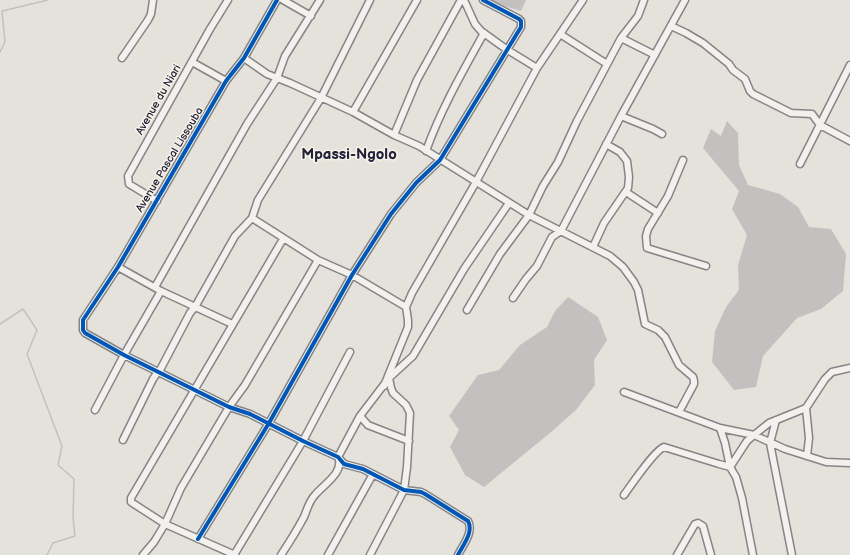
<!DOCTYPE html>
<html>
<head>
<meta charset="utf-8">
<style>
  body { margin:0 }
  canvas { display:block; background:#f4f2ec }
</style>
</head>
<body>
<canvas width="850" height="555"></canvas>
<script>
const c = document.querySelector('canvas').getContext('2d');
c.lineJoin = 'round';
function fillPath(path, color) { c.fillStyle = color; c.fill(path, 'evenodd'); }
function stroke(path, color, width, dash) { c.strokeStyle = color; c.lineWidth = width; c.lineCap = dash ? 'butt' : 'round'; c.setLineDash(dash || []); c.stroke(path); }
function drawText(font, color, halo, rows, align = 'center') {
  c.font = font + ' "Balsamiq Sans",sans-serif'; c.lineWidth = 3; c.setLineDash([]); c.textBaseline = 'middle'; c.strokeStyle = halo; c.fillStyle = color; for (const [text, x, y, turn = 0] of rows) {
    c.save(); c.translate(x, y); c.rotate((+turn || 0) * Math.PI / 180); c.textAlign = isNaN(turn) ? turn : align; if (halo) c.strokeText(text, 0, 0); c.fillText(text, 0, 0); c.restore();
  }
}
fillPath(new Path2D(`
  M 0,0 L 850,0 L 850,555 L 0,555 Z`), '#e5e2dc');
fillPath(new Path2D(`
  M 488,0 L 526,0 L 521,11 L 501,5 Z
  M 727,121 L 738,133 L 739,165 L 748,185 L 780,194 L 798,207 L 809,227 L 831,229 L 846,254 L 843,291 L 821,309 L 797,318 L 763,356 L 756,387 L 734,390 L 712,362 L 715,331 L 726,307 L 739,290 L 738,265 L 747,235 L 732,209 L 739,191 L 703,148 L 711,129 L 721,136 Z
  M 568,297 L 598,317 L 607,340 L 594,360 L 595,385 L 576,410 L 551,432 L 484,487 L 465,475 L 450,447 L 459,430 L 449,416 L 478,375 L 499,370 L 520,345 L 547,327 L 555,311 Z`), '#c3c0c0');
stroke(new Path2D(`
  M 0,52 L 5,42 L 2,11 L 48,0
  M 0,324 L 23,309 L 37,330 L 27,354 L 62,446 L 58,465 L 74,479 L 73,517 L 75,536 L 53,543 L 47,555`), '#c3c0c0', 1.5);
const minor = new Path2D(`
  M 277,0 L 244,58 L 226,81 L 118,267 L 83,320 L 83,330 L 85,333 L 124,355 L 229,407 L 250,414 L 303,441 L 338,457 L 344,464 L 363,469 L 404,490 L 421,492 L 425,494 L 468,521 C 474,532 463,545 458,555
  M 283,0 L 311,16
  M 464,0 L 475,24 L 481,31 L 506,49 L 537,68
  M 671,26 L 686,33 L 703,43 L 729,64 L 733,70 L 745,79 L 750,91 L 753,94 L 791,113 L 812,114 L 820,125 L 850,141
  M 560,34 L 607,64
  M 621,38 L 655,55
  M 122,58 L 148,20 L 151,14 L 153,0
  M 244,58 L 267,74 L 290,83 L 353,112 L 394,135 L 419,146 L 529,215 L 610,256 L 623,267 L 634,282 L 638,290 L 645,324 L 658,330 L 665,337 L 679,365 L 693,377 L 694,381 L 694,384 L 679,412
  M 192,62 L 226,81
  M 353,112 L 417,0
  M 621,116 L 653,129 L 662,134
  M 394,135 L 417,80 L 461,0
  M 426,151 C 441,109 463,71 484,33
  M 683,160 L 668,196 L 648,229 L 646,236 L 647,248 L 706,266
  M 800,164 L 850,65
  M 626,192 L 658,213
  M 157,201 L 129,184 L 128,176 L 210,29 L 228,0
  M 593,247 L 604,223 L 628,188 L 629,177 L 627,161 L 620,152 L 606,144
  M 318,260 L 352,275 L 406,307
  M 118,267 L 161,291 L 232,324
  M 155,287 L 247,124 L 277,78 L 285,56 L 320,0
  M 513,298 L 526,279 L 537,266 L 552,237 L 561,231 L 621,116 L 685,0
  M 467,310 L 500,254 L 529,215 L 543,186 L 558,162 L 577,121 L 621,38 L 638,16 L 644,0
  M 384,386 L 408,327 L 408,320 L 406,307 L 412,293 L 476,182 L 537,68 L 583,0
  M 624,392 L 720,428 L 754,435 L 785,449 L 826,462 L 850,463
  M 806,408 L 809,438 L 807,456
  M 95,410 L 124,355 L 161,291
  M 360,416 L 368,425 L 373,427 L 409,441
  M 776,420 L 770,443 L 792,555
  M 720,428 L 725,443 L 730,467 L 736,477 L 742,498 L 753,555
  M 123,440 L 153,379 L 157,373 L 159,372 L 190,313 L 195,307 L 235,236 L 252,218 L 258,200 L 321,98 L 370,0
  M 624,495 C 632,484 654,451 664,447 L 719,464 L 730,467 L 747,441 L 754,435 L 769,423 L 806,408 L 825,379 L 832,372 L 850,368
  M 198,539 L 269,423 L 352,275 L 391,214 L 416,183 L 440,160 L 521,27 L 521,21 L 519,19 L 483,0
  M 143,555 L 154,542 L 165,524 L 181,488 L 229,407 L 245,385 L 318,260 L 252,218
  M 234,555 L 303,441 L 350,352
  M 235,555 L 165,524 L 134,504 L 131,502 L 131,498 C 182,412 232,325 283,239
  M 281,555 C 289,543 297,530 304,517 C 307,510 309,501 315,495 C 323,485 345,472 338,457 L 360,416 L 389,378 L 413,356 L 464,269 L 509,203
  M 328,555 L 373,474
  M 370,555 L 404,490 L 407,467 L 410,413 L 406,405 L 393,393 L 391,388 L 389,378
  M 677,555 L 695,524 L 698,523 L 703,526 L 711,555`);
stroke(minor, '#858486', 9);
stroke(minor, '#f2f1ed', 6);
stroke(new Path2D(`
  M 277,0 L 244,58 L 226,81 L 118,267 L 83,320 L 83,330 L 85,333 L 124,355 L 229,407 L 250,414 L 303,441 L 338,457 L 344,464 L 363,469 L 404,490 L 421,492 L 425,494 L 468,521 C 474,532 463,545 458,555
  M 198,539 L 269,423 L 352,275 L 391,214 L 416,183 L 440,160 L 521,27 L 521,21 L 519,19 L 483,0`), '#0057b8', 4);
drawText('11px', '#22223b', '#f7f3e8', [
  ["Avenue du Niari",159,100,-60],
  ["Avenue Pascal Lissouba",170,160,-59]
]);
drawText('bold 15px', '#22223b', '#f7f3e8', [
  ["Mpassi-Ngolo",349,155]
]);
</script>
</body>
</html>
